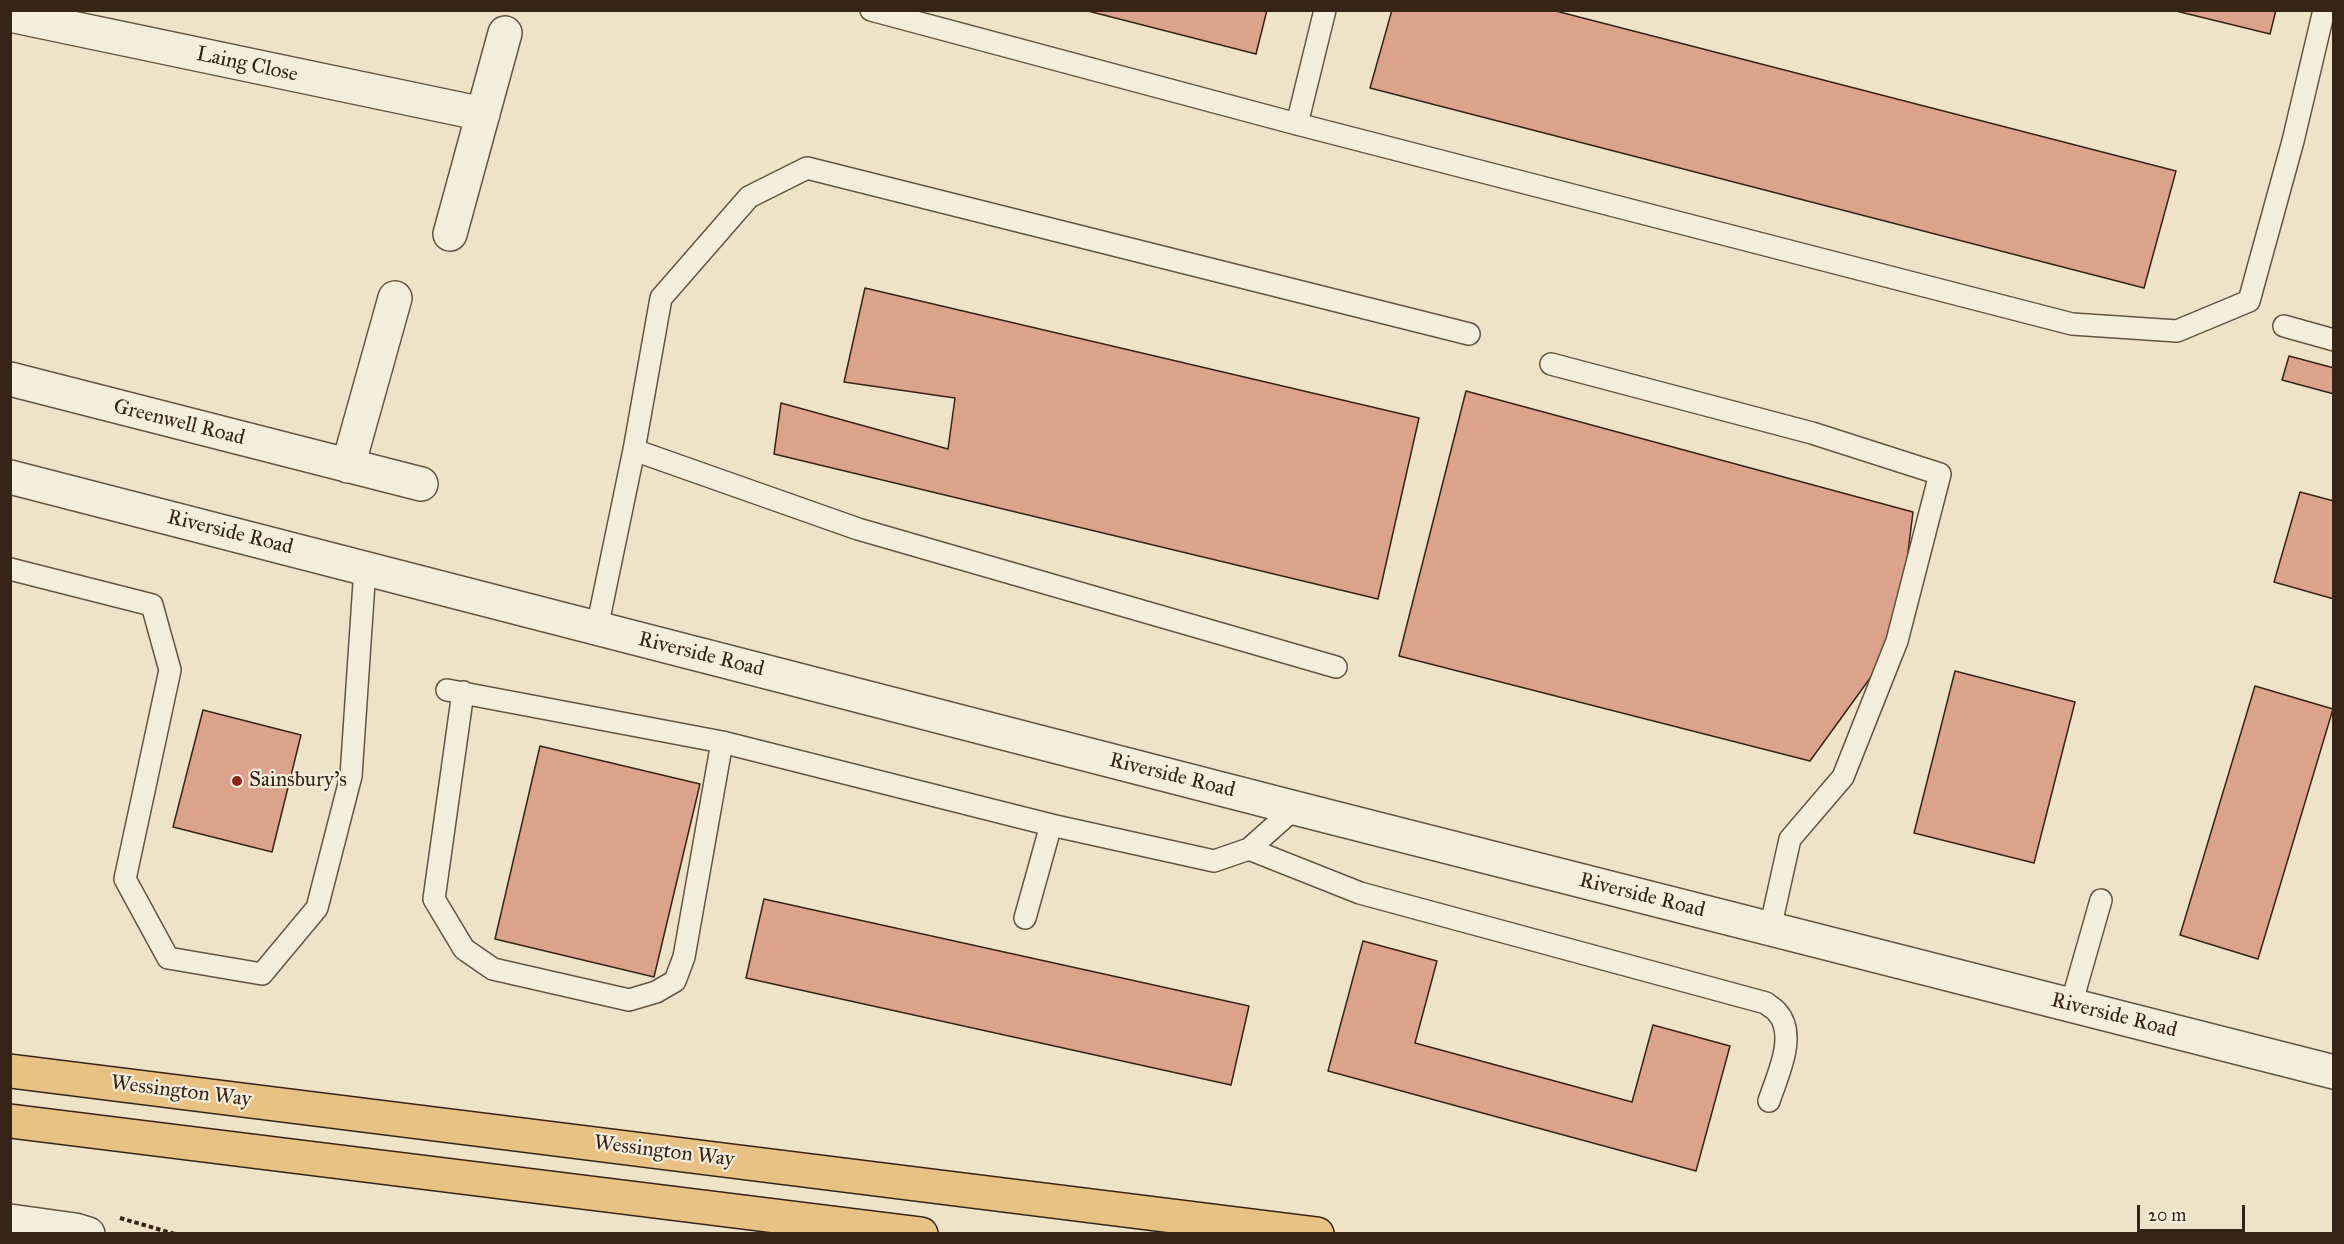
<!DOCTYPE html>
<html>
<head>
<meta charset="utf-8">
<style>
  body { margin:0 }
  #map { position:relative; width:2344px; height:1244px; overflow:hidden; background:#efe3c7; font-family:"IM FELL Great Primer",serif }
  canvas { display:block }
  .frame { position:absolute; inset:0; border:12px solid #362417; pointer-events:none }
  .scale { position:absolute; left:2137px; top:1205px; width:108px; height:27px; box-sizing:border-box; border:3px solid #362417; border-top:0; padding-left:8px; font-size:18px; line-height:21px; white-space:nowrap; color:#362417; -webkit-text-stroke:4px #f5eddb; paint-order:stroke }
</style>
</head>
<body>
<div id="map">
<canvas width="2344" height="1244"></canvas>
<div class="frame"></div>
<div class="scale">20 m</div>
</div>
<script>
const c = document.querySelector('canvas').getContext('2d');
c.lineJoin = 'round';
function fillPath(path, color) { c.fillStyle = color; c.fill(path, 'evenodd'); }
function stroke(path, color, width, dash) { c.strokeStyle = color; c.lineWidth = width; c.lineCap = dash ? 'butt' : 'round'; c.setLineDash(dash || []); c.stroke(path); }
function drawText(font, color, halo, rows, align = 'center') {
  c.font = font + ' "IM FELL Great Primer",serif'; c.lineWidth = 4.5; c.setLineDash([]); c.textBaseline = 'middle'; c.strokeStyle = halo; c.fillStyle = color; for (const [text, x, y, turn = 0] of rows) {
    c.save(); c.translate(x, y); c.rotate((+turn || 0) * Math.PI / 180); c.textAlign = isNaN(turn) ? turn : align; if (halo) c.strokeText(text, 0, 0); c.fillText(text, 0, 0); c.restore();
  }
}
const building = new Path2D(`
  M 1084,10 L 1267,10 L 1256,54 Z
  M 1392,10 L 1552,10 L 2176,171 L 2144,288 L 1370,88 Z
  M 2172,10 L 2276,10 L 2270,34 Z
  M 865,288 L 1419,418 L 1378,599 L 774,454 L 781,403 L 948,449 L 955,398 L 844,382 Z
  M 2289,356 L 2334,368 L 2334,394 L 2282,380 Z
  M 1466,391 L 1913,512 L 1897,641 L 1810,761 L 1399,656 Z
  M 2300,492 L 2334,501 L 2334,599 L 2274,582 Z
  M 1955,671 L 2075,702 L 2034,863 L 1914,833 Z
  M 2255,686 L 2333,709 L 2258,959 L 2180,935 Z
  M 203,710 L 301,735 L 272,852 L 173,827 Z
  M 540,746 L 700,784 L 654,977 L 495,939 Z
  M 764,899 L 1249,1006 L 1231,1085 L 746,978 Z
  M 1363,941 L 1437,961 L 1415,1043 L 1632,1102 L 1653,1025 L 1730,1046 L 1696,1171 L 1328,1071 Z`);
fillPath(building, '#dba28c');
stroke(building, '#362417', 1.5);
const lane = new Path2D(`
  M 871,10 L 1297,124 L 2072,324 L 2177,331 L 2249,301 L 2293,141 L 2324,10
  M 1297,124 L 1325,10
  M 2284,326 L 2334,340
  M 1551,364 L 1812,433 L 1940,474 L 1897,641 L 1843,777 L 1790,839 L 1770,929
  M 634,450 L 858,529 L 1336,667
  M 10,569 L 152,605 L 170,670 L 125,879 L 168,958 L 262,974 L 317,908 L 351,776 L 365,568
  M 597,628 L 634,450 L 661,298 L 749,197 L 807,168 L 1469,334
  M 447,690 L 722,742 L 1051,825
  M 463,692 L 434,899 L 464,949 L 493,969 L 629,1000 L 656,992 L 675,981 L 684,957 L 722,742
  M 1249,849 L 1360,893 L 1766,1003 C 1769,1006 1775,1009 1777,1012 C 1798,1035 1777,1076 1769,1101
  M 1025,918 L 1051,825 L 1214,861 L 1249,849 L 1295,808
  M 2071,1005 L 2101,900`);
const street = new Path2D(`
  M 10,15 L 483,114
  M 450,234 L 505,33
  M 10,379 L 421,484
  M 348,466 L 395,298
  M 10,477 L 1295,808 L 2334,1072
  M 10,1221 L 75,1230 L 88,1234`);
const primary = new Path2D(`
  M 10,1071 L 1317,1234
  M 10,1121 L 921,1234`);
stroke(lane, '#645443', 24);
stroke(street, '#645443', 36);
stroke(primary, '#362417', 36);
stroke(new Path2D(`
  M 120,1218 L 175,1234`), '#362417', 4, [4.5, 3]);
stroke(lane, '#f5eddb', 21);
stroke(street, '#f5eddb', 33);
stroke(primary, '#e8c284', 33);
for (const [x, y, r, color] of [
  [237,781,6,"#8f2418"]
]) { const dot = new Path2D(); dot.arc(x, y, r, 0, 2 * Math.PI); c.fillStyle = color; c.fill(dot); stroke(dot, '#f5eddb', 2); }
drawText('21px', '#362417', '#f5eddb', [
  ["Laing Close",247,65,12],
  ["Greenwell Road",179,423,14],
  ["Riverside Road",230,533,14],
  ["Riverside Road",701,655,14],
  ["Riverside Road",1172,776,14],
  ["Riverside Road",1642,896,14],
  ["Riverside Road",2114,1016,14],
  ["Wessington Way",181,1092,7],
  ["Wessington Way",664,1152,7]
]);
drawText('21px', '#362417', '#f5eddb', [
  ["Sainsbury's",249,781]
], 'left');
</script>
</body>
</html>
